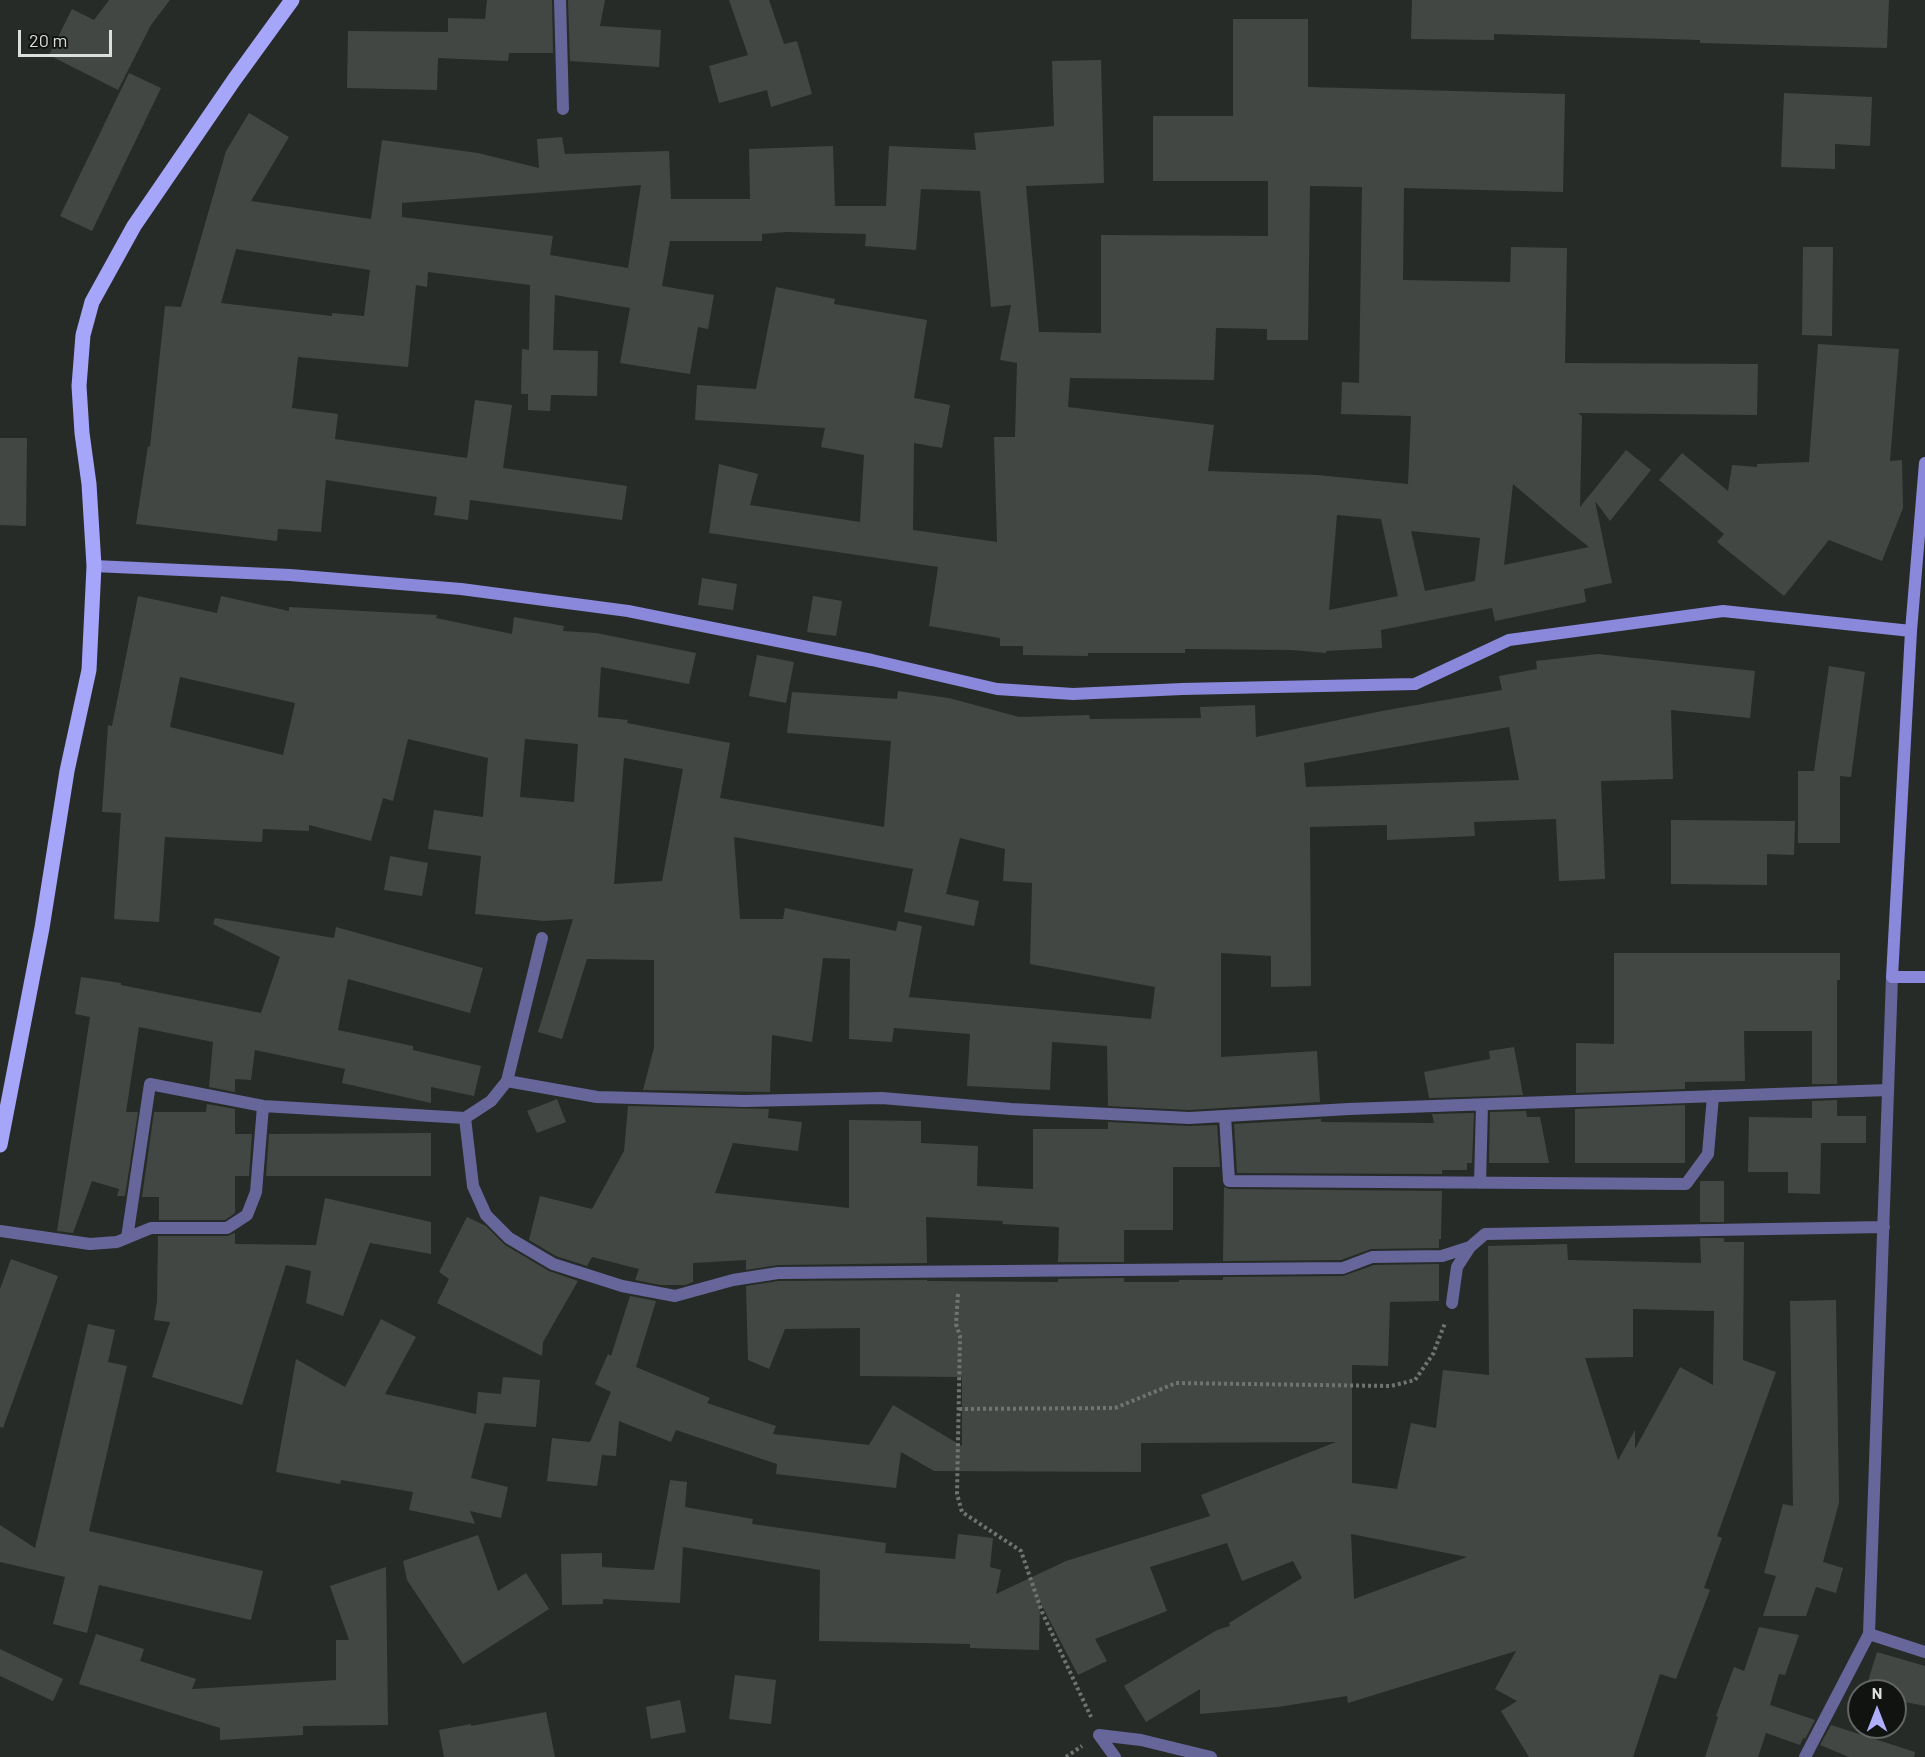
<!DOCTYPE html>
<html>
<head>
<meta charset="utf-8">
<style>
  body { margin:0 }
  #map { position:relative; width:1925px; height:1757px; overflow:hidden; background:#272b28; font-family:Barlow,sans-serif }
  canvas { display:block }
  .north { position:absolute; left:1847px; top:1679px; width:60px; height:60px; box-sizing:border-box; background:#111311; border:2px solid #636563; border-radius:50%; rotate:0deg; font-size:16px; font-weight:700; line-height:24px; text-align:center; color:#dddfde }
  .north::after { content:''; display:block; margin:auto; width:21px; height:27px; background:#aeaefb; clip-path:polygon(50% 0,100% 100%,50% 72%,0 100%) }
  .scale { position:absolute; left:18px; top:30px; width:94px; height:27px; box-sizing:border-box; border:3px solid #dddfde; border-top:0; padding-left:8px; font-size:18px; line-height:21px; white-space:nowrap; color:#dddfde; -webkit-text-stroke:4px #111311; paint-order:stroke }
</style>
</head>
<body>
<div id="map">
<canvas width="1925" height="1757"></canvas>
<div class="north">N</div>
<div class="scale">20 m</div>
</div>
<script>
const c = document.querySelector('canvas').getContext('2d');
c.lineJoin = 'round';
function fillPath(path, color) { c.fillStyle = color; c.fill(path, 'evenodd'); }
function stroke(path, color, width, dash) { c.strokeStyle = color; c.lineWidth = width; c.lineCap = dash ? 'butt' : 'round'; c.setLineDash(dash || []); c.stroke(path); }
fillPath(new Path2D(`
  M 109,0 L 170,0 L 151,25 L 118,90 L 49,55 L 72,9 L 94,20 Z
  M 487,0 L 552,0 L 553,53 L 509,53 L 508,61 L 438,58 L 437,90 L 347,88 L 348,31 L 448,32 L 448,18 L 485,19 Z
  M 568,0 L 605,0 L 600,26 L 661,30 L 659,67 L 570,61 Z
  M 729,0 L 769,0 L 784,44 L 797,41 L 812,94 L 771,107 L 767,90 L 719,103 L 709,66 L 748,55 Z
  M 1412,0 L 1889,0 L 1887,48 L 1700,43 L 1700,40 L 1494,34 L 1494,40 L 1411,39 Z
  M 1233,19 L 1308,19 L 1308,87 L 1565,94 L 1563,192 L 1404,188 L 1403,280 L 1510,282 L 1511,247 L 1567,248 L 1565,363 L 1758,364 L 1757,415 L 1578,413 L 1582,416 L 1580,507 L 1626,450 L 1651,470 L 1610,521 L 1595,501 L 1612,583 L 1584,589 L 1586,602 L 1495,621 L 1492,608 L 1381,630 L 1382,648 L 1326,651 L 1326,653 L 1292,650 L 1185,649 L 1185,653 L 1088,653 L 1088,656 L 1023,655 L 1023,646 L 1000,646 L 1000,638 L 929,626 L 938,567 L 709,533 L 719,464 L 758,474 L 750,505 L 860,522 L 864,455 L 821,447 L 825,428 L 695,420 L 697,385 L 756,389 L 776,287 L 835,299 L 834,304 L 927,320 L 914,398 L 950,405 L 942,448 L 914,443 L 913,530 L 997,542 L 994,437 L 1015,437 L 1017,363 L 1000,360 L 1011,305 L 991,307 L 980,191 L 921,189 L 916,250 L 865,246 L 866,234 L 787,232 L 762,234 L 762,241 L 670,241 L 662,286 L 714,295 L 708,329 L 698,327 L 690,374 L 620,363 L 630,308 L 555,295 L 553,350 L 598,351 L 597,396 L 551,395 L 550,411 L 528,410 L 528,394 L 521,394 L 522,349 L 529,350 L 530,285 L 428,272 L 427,287 L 416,285 L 408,367 L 298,357 L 292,408 L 338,414 L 335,439 L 467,458 L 475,400 L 512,405 L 503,468 L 627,486 L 622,520 L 470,500 L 468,520 L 434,515 L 437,497 L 326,480 L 321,532 L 278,529 L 277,541 L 136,524 L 148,446 L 150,447 L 165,306 L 181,307 L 226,151 L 249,113 L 289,137 L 251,201 L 371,219 L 382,140 L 478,153 L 539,168 L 537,139 L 562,137 L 565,154 L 669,151 L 671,199 L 750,199 L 749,149 L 833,146 L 835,206 L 886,206 L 889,146 L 976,150 L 974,133 L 1054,126 L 1052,61 L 1101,60 L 1104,183 L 1026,186 L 1039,332 L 1101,333 L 1101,235 L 1268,236 L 1268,181 L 1153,181 L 1153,116 L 1233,116 ZM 641,185 L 628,268 L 550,255 L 553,236 L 402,217 L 402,203 ZM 1310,186 L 1362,187 L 1359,383 L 1342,382 L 1341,414 L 1411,416 L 1408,484 L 1317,475 L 1208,471 L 1214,425 L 1068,407 L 1070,378 L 1214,380 L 1216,328 L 1267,329 L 1267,340 L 1308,340 ZM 236,249 L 370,270 L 364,316 L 332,313 L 332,316 L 221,303 ZM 1513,484 L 1565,528 L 1589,547 L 1504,565 ZM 1337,515 L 1381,519 L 1398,596 L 1329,610 ZM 1411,531 L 1480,538 L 1475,581 L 1425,591 Z
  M 129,73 L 161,88 L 92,231 L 60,216 Z
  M 1784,93 L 1872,97 L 1870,146 L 1835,144 L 1835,169 L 1781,167 Z
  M 1803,247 L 1833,247 L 1832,336 L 1802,335 Z
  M 1818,344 L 1899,349 L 1890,461 L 1902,460 L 1903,508 L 1882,561 L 1829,540 L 1784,596 L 1717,542 L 1724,534 L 1659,480 L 1682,453 L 1728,491 L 1732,465 L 1757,467 L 1757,464 L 1809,462 Z
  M 0,438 L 27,438 L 26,526 L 0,525 Z
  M 702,578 L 737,584 L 733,610 L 698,605 Z
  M 138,596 L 217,613 L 221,596 L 289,611 L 289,607 L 437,615 L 436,618 L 512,634 L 514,617 L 564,626 L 563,631 L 596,633 L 696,653 L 689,684 L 601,667 L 598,717 L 628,720 L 627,723 L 730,743 L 720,798 L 884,827 L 891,741 L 787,733 L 792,692 L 897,699 L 898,691 L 949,698 L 1019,717 L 1089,715 L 1090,719 L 1201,718 L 1200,707 L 1255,705 L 1256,737 L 1382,711 L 1502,690 L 1499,676 L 1537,669 L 1536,661 L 1598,654 L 1755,671 L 1750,718 L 1671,710 L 1673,779 L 1601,781 L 1605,879 L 1559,881 L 1556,819 L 1474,822 L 1475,836 L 1387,840 L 1387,825 L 1310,827 L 1311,986 L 1271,987 L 1271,956 L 1221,953 L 1221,1057 L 1317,1051 L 1320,1102 L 1189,1110 L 1108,1106 L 1107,1046 L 1052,1042 L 1050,1090 L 967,1086 L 970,1034 L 894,1028 L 892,1042 L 849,1039 L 850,959 L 823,958 L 812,1042 L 772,1035 L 770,1092 L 643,1090 L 654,1048 L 654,960 L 587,959 L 562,1039 L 538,1032 L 573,919 L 544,921 L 475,914 L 481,856 L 428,849 L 434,810 L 483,817 L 488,758 L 408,739 L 393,801 L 383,798 L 371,841 L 309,825 L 309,831 L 263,829 L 262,842 L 165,837 L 159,922 L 114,919 L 121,813 L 102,812 L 108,725 L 112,726 ZM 180,677 L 295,703 L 283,755 L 170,727 ZM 1509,727 L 1519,780 L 1306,787 L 1304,763 ZM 525,739 L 578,744 L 574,802 L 520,797 ZM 624,758 L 683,769 L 662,881 L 614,884 ZM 734,837 L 913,869 L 904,912 L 974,926 L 979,901 L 946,894 L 960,838 L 1005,849 L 1003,881 L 1032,883 L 1030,964 L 1155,987 L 1151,1019 L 909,997 L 922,926 L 898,921 L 896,931 L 785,908 L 783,919 L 740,919 Z
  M 813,596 L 842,601 L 836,636 L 807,632 Z
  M 757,655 L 794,662 L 786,703 L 749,696 Z
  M 1829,666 L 1865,672 L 1851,777 L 1840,776 L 1840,843 L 1798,843 L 1798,771 L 1814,771 Z
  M 1671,820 L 1795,821 L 1794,855 L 1767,854 L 1767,885 L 1671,884 Z
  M 390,856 L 428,863 L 422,896 L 384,890 Z
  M 215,918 L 334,938 L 336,927 L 483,968 L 470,1013 L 348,979 L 338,1030 L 413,1046 L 413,1050 L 481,1066 L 474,1096 L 431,1087 L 431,1103 L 342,1083 L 345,1069 L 255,1050 L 251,1080 L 235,1079 L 235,1092 L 209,1087 L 213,1042 L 139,1027 L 126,1112 L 138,1112 L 125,1196 L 117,1196 L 119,1189 L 92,1181 L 73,1233 L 57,1231 L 90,1017 L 75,1014 L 81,977 L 121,983 L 121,985 L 261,1013 L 280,957 L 213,924 Z
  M 1614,953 L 1840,953 L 1840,980 L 1837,980 L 1837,1084 L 1812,1084 L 1812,1031 L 1744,1031 L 1745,1081 L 1685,1082 L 1685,1089 L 1576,1093 L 1576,1043 L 1614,1044 Z
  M 1514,1047 L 1523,1095 L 1429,1098 L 1424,1072 L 1490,1059 L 1489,1051 Z
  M 557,1099 L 566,1122 L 537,1133 L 527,1111 Z
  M 1837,1100 L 1837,1116 L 1866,1116 L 1866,1143 L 1821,1143 L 1820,1194 L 1788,1193 L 1788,1172 L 1748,1172 L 1749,1117 L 1812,1118 L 1812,1101 Z
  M 207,1104 L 235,1109 L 235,1134 L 252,1134 L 249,1176 L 235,1176 L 235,1213 L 225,1220 L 159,1220 L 159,1197 L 142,1197 L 154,1112 L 206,1112 Z
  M 1685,1105 L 1685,1163 L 1575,1163 L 1575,1109 Z
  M 628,1106 L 769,1109 L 768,1118 L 802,1122 L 798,1151 L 733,1143 L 715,1193 L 849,1208 L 849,1120 L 921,1121 L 921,1143 L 978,1146 L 977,1186 L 1033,1189 L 1033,1129 L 1108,1129 L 1108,1122 L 1189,1126 L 1217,1125 L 1220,1167 L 1173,1167 L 1173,1230 L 1124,1230 L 1124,1262 L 1058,1262 L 1059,1227 L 1002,1224 L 1003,1221 L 926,1217 L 927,1263 L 778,1265 L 746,1270 L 746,1260 L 693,1263 L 693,1282 L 685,1285 L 661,1285 L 635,1280 L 639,1269 L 592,1257 L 587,1266 L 556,1256 L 529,1240 L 540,1196 L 592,1209 L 624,1151 Z
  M 1526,1111 L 1527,1117 L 1540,1117 L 1549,1163 L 1489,1163 L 1490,1112 Z
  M 1474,1113 L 1472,1163 L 1467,1163 L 1467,1170 L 1442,1170 L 1442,1174 L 1237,1173 L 1234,1124 L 1321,1119 L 1321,1122 L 1434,1123 L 1432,1114 Z
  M 431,1133 L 431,1176 L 266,1176 L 269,1134 Z
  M 1700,1181 L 1724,1181 L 1724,1222 L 1700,1222 Z
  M 1224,1187 L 1229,1189 L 1442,1191 L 1441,1239 L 1439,1239 L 1439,1248 L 1371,1249 L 1341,1260 L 1223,1261 Z
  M 325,1198 L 431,1222 L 431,1254 L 370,1243 L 343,1316 L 306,1303 L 311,1271 L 286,1265 L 242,1405 L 152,1377 L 170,1322 L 154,1320 L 157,1301 L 158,1236 L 227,1236 L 235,1233 L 235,1244 L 316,1245 Z
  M 467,1217 L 486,1226 L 505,1245 L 549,1271 L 578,1281 L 543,1342 L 542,1356 L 437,1303 L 449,1279 L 439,1272 Z
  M 1700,1238 L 1724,1238 L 1724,1242 L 1744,1242 L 1743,1360 L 1776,1372 L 1717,1536 L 1722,1538 L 1704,1588 L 1710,1590 L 1676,1679 L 1660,1674 L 1633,1757 L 1529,1757 L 1501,1711 L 1517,1701 L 1495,1689 L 1516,1651 L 1348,1703 L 1347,1696 L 1278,1707 L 1200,1714 L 1200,1689 L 1146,1722 L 1124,1686 L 1217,1630 L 1230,1626 L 1229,1623 L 1302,1578 L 1293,1561 L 1242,1581 L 1227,1543 L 1150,1567 L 1167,1611 L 1095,1639 L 1107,1661 L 1078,1675 L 1040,1602 L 1039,1650 L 970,1648 L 970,1644 L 819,1641 L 820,1570 L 683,1547 L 680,1603 L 603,1599 L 603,1604 L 562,1605 L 561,1554 L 602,1553 L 602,1567 L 654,1570 L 670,1480 L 687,1482 L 685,1507 L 753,1519 L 752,1524 L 886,1543 L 885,1553 L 955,1559 L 958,1534 L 993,1538 L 990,1567 L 1001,1570 L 996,1594 L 1066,1561 L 1210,1516 L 1201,1495 L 1336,1442 L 1141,1443 L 1141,1472 L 934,1471 L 901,1452 L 896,1488 L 776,1474 L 777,1464 L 676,1430 L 671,1442 L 619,1421 L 616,1456 L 602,1455 L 597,1486 L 547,1481 L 552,1438 L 590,1442 L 611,1392 L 595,1384 L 608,1354 L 611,1356 L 630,1296 L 656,1301 L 636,1367 L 710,1398 L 707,1403 L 776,1426 L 773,1434 L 869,1445 L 893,1405 L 962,1446 L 962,1377 L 860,1376 L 860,1328 L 785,1329 L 769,1369 L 748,1360 L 746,1286 L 779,1281 L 927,1280 L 927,1281 L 1058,1282 L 1058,1279 L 1124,1278 L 1124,1282 L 1179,1282 L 1179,1280 L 1223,1280 L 1223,1277 L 1343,1276 L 1374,1265 L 1439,1264 L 1439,1301 L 1390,1302 L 1388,1366 L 1352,1365 L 1352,1483 L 1397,1489 L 1411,1423 L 1436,1428 L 1443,1370 L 1489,1375 L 1488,1246 L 1567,1244 L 1568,1260 L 1701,1263 ZM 1633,1309 L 1714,1311 L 1713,1385 L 1680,1367 L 1635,1449 L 1635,1430 L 1618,1460 L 1585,1358 L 1633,1357 ZM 1351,1534 L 1467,1557 L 1354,1599 Z
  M 11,1259 L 58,1276 L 3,1428 L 0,1427 L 0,1289 Z
  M 1836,1300 L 1839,1503 L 1823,1562 L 1843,1568 L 1836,1593 L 1816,1587 L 1806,1616 L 1763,1616 L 1776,1576 L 1764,1573 L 1783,1504 L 1793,1506 L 1790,1301 Z
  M 381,1319 L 416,1337 L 385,1394 L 476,1414 L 478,1392 L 501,1394 L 503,1377 L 540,1380 L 536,1427 L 485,1423 L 471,1478 L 508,1487 L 501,1518 L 470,1511 L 475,1524 L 409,1510 L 413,1492 L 341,1480 L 340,1484 L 276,1472 L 296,1359 L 345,1387 Z
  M 88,1324 L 115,1330 L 108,1362 L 127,1366 L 89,1531 L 263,1571 L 251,1620 L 99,1585 L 87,1633 L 53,1624 L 65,1577 L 0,1562 L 0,1525 L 35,1548 Z
  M 478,1535 L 498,1591 L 526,1573 L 549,1609 L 463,1664 L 407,1580 L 403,1561 Z
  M 386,1567 L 388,1725 L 303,1726 L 303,1735 L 220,1740 L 220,1728 L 79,1684 L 96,1634 L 144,1649 L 140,1661 L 196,1679 L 192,1689 L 336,1680 L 336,1640 L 349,1640 L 330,1586 Z
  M 1759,1627 L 1799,1635 L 1785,1675 L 1779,1674 L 1770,1705 L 1815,1720 L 1805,1739 L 1803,1738 L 1800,1745 L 1766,1733 L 1758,1757 L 1705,1757 L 1718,1717 L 1716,1716 L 1734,1667 L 1744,1671 Z
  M 0,1649 L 63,1679 L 53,1701 L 0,1676 Z
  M 1877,1652 L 1925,1666 L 1925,1706 L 1895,1700 L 1895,1691 L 1865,1691 Z
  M 735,1675 L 776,1680 L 771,1724 L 729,1719 Z
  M 680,1700 L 686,1732 L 651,1739 L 646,1707 Z
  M 546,1712 L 555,1757 L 444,1757 L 439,1730 L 471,1724 L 471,1726 Z
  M 1831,1725 L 1915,1752 L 1914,1757 L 1849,1757 L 1820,1745 Z`), '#424744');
stroke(new Path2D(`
  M 958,1294 L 956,1324 L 960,1336 L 957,1494 L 962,1512 L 1021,1551 L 1042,1612 L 1091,1717
  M 959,1409 L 1115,1408 L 1176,1383 L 1391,1386 L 1415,1380 L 1433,1354 L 1445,1323
  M 1066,1757 L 1082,1746`), '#707371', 4, [3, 3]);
stroke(new Path2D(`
  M 560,0 L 563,109
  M 507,1081 L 597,1097 L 744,1101 L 882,1098 L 1011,1109 L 1189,1118 L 1349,1109 L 1888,1090
  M 1225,1116 L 1229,1181 L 1686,1184 L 1708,1154 L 1713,1096
  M 465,1118 L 473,1186 L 486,1215 L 509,1238 L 553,1264 L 622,1286 L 675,1296 L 733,1280 L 778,1273 L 1343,1268 L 1372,1257 L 1442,1256 L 1470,1247
  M 1480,1183 L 1482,1105
  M 0,1231 L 90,1244 L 117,1242 L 151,1228 L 227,1228 L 247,1215 L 256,1192 L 263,1106
  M 127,1238 L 150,1084 L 263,1106 L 465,1118 L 491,1101 L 507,1081 L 542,938
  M 1452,1303 L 1457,1267 L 1470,1247 L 1485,1234 L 1884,1227
  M 1869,1634 L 1925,1652
  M 1099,1735 L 1141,1740 L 1211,1757
  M 1099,1735 L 1115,1757
  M 1805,1757 L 1869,1634 L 1892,977`), '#66669a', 12);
stroke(new Path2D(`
  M 1925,463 L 1911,631 L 1892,977 L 1925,977
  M 94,566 L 290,575 L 461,589 L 628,611 L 872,660 L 997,689 L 1073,694 L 1182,689 L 1415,684 L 1509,640 L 1723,611 L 1911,631`), '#8988da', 12);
stroke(new Path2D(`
  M 0,1145 L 42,928 L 67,771 L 89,670 L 94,566 L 89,484 L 82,433 L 79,386 L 83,335 L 92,302 L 134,226 L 234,80 L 292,0`), '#a5a5fa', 15);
</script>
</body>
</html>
